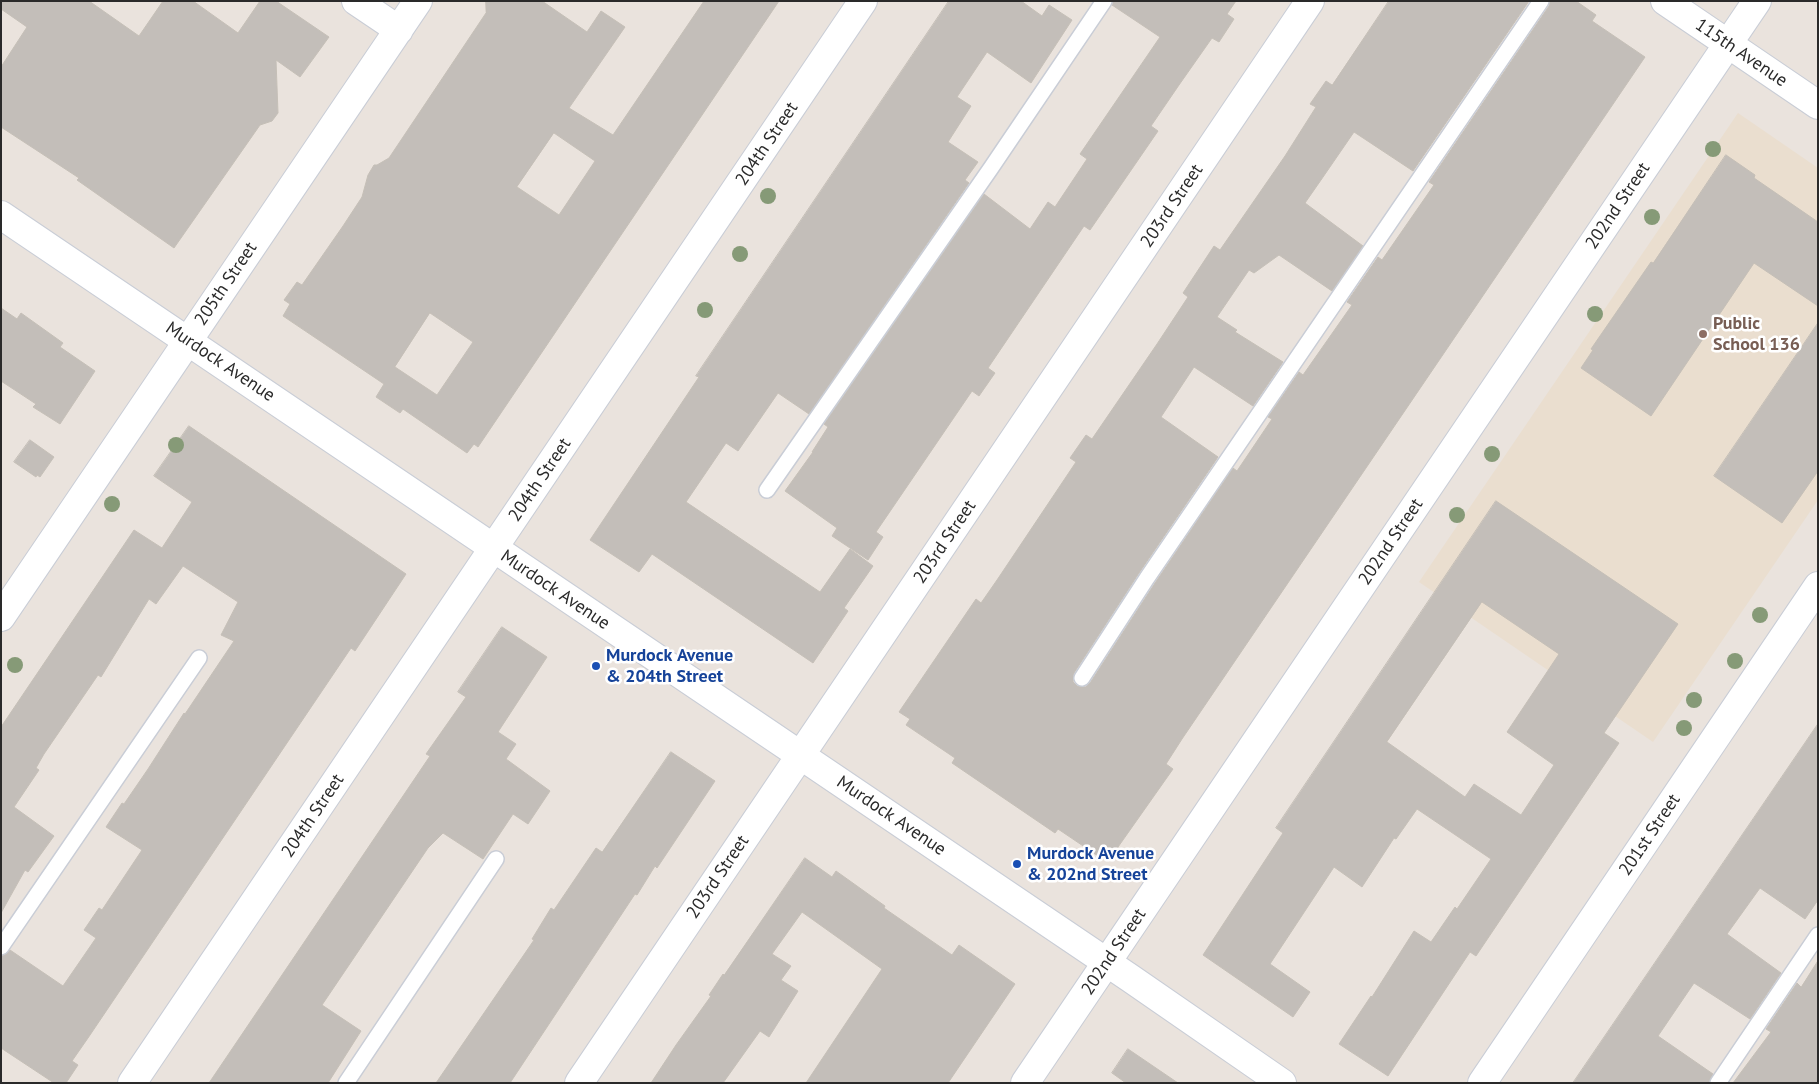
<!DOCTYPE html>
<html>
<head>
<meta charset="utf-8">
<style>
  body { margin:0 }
  #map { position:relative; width:1819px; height:1084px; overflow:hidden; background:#eae3dd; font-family:"PT Sans",sans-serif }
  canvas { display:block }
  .frame { position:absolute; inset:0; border:2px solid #2a2a2a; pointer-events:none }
</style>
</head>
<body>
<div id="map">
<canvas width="1819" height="1084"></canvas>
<div class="frame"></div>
</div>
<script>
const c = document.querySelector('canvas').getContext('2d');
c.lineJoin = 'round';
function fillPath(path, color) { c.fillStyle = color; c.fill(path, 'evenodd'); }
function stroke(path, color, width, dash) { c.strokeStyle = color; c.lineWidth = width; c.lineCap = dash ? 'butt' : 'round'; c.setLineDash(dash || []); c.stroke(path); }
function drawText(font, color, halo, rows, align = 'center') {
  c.font = font + ' "PT Sans",sans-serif'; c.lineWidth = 5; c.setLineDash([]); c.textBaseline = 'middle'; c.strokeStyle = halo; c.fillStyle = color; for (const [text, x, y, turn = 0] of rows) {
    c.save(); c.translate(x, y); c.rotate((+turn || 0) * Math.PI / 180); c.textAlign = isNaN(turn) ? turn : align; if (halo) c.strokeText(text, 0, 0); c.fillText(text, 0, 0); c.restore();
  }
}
fillPath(new Path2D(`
  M 1738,113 L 1818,168 L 1818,500 L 1653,742 L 1419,582 Z`), '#eadecf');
const building = new Path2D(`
  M 1,1 L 89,1 L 139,36 L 163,1 L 193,1 L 238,33 L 260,1 L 276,1 L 329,37 L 300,77 L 276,60 L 278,113 L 272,121 L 260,125 L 174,248 L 77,180 L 79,178 L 1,127 L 1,67 L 27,27 L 1,9 Z
  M 486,1 L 542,1 L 587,32 L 601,11 L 625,27 L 569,108 L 613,135 L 704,1 L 779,1 L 478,447 L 474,444 L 467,453 L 403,409 L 400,413 L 376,397 L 384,384 L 283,316 L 290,304 L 284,300 L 297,282 L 302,285 L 343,226 L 362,197 L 368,175 L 374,165 L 377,165 L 389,158 L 486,13 ZM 554,133 L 595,161 L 559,215 L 517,187 ZM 430,313 L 473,342 L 437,395 L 395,367 Z
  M 949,1 L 1021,1 L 1042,16 L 1049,5 L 1072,20 L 1031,83 L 987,52 L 957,97 L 971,106 L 948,142 L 978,162 L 965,180 L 969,183 L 809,414 L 778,393 L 738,451 L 726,443 L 686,502 L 820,592 L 850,549 L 873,566 L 844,608 L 848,611 L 813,663 L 652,554 L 639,572 L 590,540 L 699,377 L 696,376 Z
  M 1113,1 L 1236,1 L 1227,14 L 1234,19 L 1219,42 L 1212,38 L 1179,85 L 1151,126 L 1158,131 L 1090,230 L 1084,226 L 988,368 L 995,373 L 979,396 L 972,391 L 876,532 L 883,537 L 868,560 L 832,536 L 837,528 L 785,491 L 813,452 L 812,452 L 828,427 L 824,424 L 984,194 L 1030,229 L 1048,202 L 1055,207 L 1087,159 L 1080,154 L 1160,37 L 1112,5 Z
  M 1389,1 L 1529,1 L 1413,171 L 1354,132 L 1321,180 L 1305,203 L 1363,246 L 1332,291 L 1279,255 L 1254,273 L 1249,270 L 1217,317 L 1237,330 L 1235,332 L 1283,362 L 1253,406 L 1194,367 L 1161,417 L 1218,457 L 1139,573 L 1074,673 L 1073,682 L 1077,686 L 1086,687 L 1090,683 L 1155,583 L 1233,468 L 1237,471 L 1272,419 L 1268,417 L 1299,372 L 1303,375 L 1352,305 L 1347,302 L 1378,257 L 1382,260 L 1434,185 L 1429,182 L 1549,6 L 1550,1 L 1576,1 L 1596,15 L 1592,21 L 1645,57 L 1182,739 L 1166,764 L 1173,769 L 1111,857 L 1102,851 L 1098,856 L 1058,829 L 1055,833 L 952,763 L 955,758 L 906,725 L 910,719 L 899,712 L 976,599 L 981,603 L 997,580 L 1076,462 L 1070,458 L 1086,435 L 1092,439 L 1157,344 L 1188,297 L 1183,293 L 1214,246 L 1220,250 L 1285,156 L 1316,107 L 1310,104 L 1326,81 L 1332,85 Z
  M 1726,155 L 1755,175 L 1754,178 L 1818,222 L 1818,306 L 1754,263 L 1651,416 L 1581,368 L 1593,350 L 1591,349 L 1651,262 L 1653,263 Z
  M 1,308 L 17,319 L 21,313 L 63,343 L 60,347 L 95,371 L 60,424 L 33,407 L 36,404 L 1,381 Z
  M 1818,323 L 1818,471 L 1782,523 L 1714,476 Z
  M 189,426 L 406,574 L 355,651 L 351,648 L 88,1038 L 72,1061 L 78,1065 L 66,1083 L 54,1083 L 1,1048 L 1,956 L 5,955 L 10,950 L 63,986 L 96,938 L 84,930 L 99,908 L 102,910 L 142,850 L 106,827 L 122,803 L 124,804 L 148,769 L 184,713 L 185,714 L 234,641 L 221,635 L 238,602 L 183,566 L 156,604 L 149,599 L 101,677 L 98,675 L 44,754 L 36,768 L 39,770 L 14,807 L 54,836 L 28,872 L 25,870 L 1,913 L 1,727 L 134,530 L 162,548 L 192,502 L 154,476 Z
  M 30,440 L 54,457 L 40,477 L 37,475 L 36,477 L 14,462 Z
  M 1496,501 L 1678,624 L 1604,733 L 1619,743 L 1476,956 L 1470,952 L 1388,1076 L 1339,1044 L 1371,996 L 1372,997 L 1414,931 L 1431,942 L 1455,907 L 1457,909 L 1491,859 L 1417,809 L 1396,839 L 1394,838 L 1362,887 L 1334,867 L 1270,964 L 1310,992 L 1293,1017 L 1203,955 L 1283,833 L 1276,828 ZM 1482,602 L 1559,654 L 1507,732 L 1554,765 L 1521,815 L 1474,784 L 1465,797 L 1387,742 Z
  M 502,627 L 547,657 L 498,732 L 516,744 L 506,759 L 550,791 L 528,824 L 513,814 L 483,859 L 443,833 L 428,848 L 322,1005 L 361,1031 L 328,1083 L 209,1083 L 430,756 L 426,754 L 466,697 L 458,692 Z
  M 1818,724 L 1818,900 L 1805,919 L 1760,888 L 1727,934 L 1781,973 L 1750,1019 L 1694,983 L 1658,1036 L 1713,1074 L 1709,1083 L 1573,1083 Z
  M 671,752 L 715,781 L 657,868 L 655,866 L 637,895 L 635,894 L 510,1083 L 436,1083 L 534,940 L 532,939 L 551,908 L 554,910 L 596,848 L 602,852 Z
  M 805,858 L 832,877 L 836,871 L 885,906 L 884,908 L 952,955 L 959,945 L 1015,984 L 948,1083 L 806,1083 L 882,969 L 802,912 L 772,954 L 791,966 L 781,980 L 798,991 L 769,1037 L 760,1031 L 723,1083 L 651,1083 L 676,1045 L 711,996 L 709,995 L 723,974 L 724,975 Z
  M 1818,961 L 1818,1083 L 1733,1083 L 1771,1032 L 1766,1029 L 1797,983 L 1801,987 Z
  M 1128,1049 L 1178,1083 L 1126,1083 L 1112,1073 Z`);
fillPath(building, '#c3beb9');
stroke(building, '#c5bfb7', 1);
const lane = new Path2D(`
  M 767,490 L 991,168 L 1104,1
  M 1082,678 L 1147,578 L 1541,1
  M 1,947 L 199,658
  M 346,1083 L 496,859
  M 1718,1083 L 1818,935`);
const street = new Path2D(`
  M 356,1 L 399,30
  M 1665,1 L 1818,105
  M 1,215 L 1130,978 L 1282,1083
  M 1,617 L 418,1
  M 132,1083 L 863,1
  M 579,1083 L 1310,1
  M 1025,1083 L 1757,1
  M 1482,1083 L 1818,586`);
stroke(lane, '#c9cdd6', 18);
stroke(street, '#c9cdd6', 30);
stroke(lane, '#fff', 15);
stroke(street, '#fff', 28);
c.fillStyle = '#869a77';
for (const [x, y] of [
  [1713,149],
  [768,196],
  [1652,217],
  [740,254],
  [705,310],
  [1595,314],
  [176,445],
  [1492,454],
  [112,504],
  [1457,515],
  [1760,615],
  [1735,661],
  [15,665],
  [1694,700],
  [1684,728]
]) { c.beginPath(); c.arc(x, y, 8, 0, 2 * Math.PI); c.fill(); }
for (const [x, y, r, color] of [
  [1703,334,5,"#8d6e63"],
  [596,666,5,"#1a4fb4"],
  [1017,864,5,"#1a4fb4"]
]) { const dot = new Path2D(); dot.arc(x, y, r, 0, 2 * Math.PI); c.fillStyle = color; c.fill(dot); stroke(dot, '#fff', 2); }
drawText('18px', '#2a2a2a', '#fff', [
  ["115th Avenue",1741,53,34],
  ["204th Street",767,144,-56],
  ["203rd Street",1172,206,-56],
  ["202nd Street",1618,206,-56],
  ["205th Street",226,284,-56],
  ["Murdock Avenue",220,362,34],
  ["204th Street",540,480,-56],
  ["203rd Street",945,542,-56],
  ["202nd Street",1391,542,-56],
  ["Murdock Avenue",555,590,34],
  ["204th Street",313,816,-56],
  ["Murdock Avenue",891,816,34],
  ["201st Street",1650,835,-56],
  ["203rd Street",718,877,-56],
  ["202nd Street",1114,952,-56]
]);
drawText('bold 18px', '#785e54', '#fff', [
  ["Public",1713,324],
  ["School 136",1713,345]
], 'left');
drawText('bold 18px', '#164399', '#fff', [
  ["Murdock Avenue",606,656],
  ["& 204th Street",606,677],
  ["Murdock Avenue",1027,854],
  ["& 202nd Street",1027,875]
], 'left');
</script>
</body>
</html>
